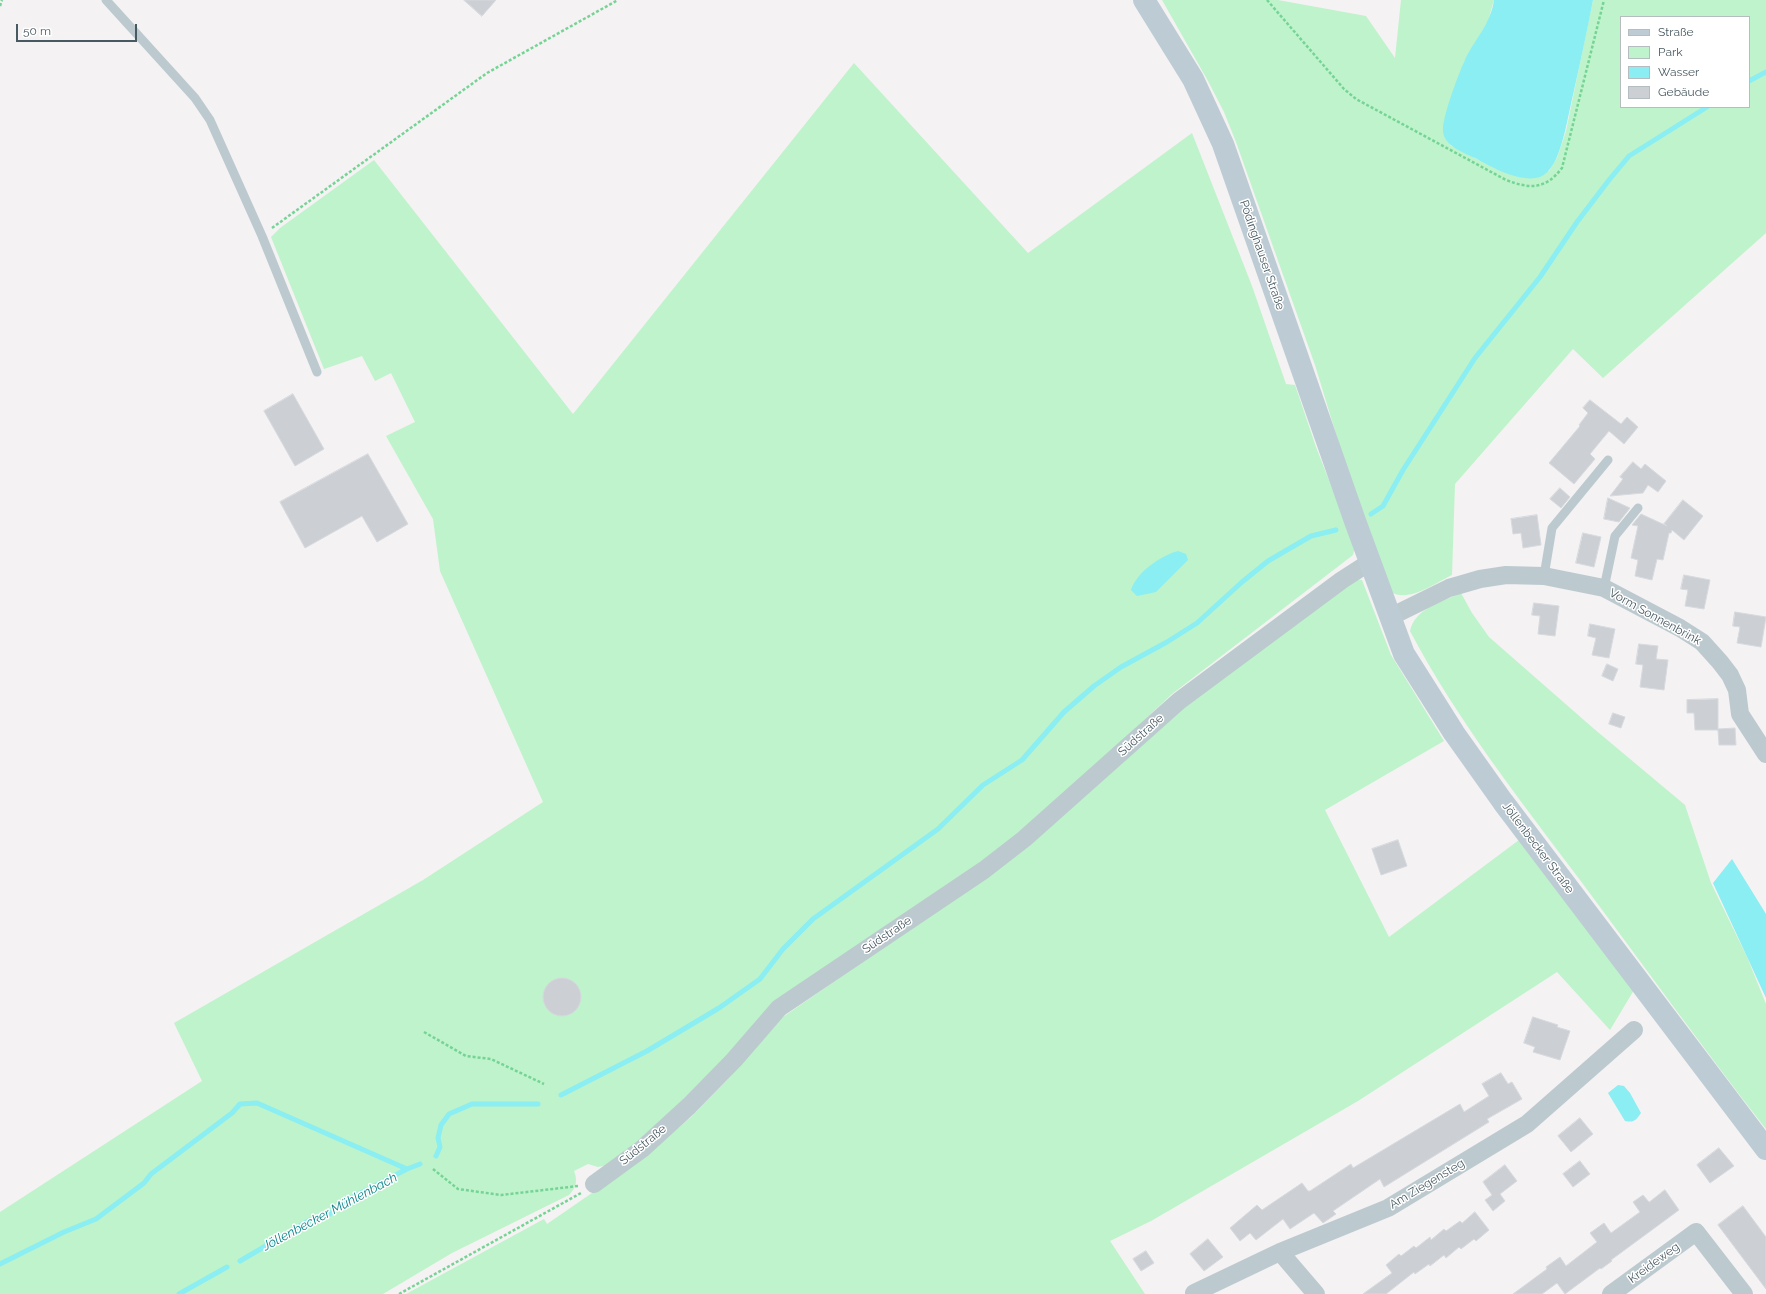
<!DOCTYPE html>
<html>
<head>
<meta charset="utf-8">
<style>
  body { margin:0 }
  #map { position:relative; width:1766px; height:1294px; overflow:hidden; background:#f4f2f2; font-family:Raleway,sans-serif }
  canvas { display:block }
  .legend { position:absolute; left:1620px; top:16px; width:130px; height:92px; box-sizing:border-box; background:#fff; border:1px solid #b6bdc0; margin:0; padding:5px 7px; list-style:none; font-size:12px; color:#485a61 }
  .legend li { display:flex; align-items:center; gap:8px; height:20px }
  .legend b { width:20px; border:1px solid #b6bdc0 }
  .scale { position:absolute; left:16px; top:24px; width:121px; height:18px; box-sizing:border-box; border:2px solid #485a61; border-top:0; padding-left:5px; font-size:12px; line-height:14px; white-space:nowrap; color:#485a61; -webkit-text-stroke:3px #fff; paint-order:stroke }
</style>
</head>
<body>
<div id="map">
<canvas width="1766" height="1294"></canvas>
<ul class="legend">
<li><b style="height:5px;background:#bdccd4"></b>Straße</li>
<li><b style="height:11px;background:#bff3cb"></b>Park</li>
<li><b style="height:11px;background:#8aeef2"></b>Wasser</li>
<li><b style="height:11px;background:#ccd0d5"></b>Gebäude</li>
</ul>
<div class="scale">50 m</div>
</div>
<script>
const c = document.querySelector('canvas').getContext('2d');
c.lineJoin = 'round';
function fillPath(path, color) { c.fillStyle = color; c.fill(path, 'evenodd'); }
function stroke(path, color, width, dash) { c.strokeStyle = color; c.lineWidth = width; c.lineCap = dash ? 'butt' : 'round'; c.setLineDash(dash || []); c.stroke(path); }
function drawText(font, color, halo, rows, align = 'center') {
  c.font = font + ' Raleway,sans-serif'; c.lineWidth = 3; c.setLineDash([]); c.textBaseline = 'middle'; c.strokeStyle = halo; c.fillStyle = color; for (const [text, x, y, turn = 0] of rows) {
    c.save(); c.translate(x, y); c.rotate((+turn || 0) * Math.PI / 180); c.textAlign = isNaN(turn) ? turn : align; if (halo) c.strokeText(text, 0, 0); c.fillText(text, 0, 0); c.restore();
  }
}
fillPath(new Path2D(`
  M 1162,0 L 1278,0 L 1366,16 L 1395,58 L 1401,0 L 1494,0 L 1488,21 L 1464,62 L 1446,116 L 1450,145 L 1496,169 L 1549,171 L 1557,158 L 1566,131 L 1593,0 L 1766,0 L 1766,233 L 1603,378 L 1573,349 L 1455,484 L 1452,575 C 1435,583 1409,603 1391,592 L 1361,516 L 1315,365 L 1236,142 L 1224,112 L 1208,81 ZM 1621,17 L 1749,17 L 1749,107 L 1621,107 Z
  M 854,63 L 1028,253 L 1192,133 L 1252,286 L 1286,384 L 1295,385 L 1316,447 L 1355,547 L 1353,555 L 1172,694 L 1019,837 L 778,1002 L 684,1101 L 638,1142 L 608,1165 L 598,1167 L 588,1164 L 574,1171 C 578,1181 576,1188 569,1195 L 452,1253 L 383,1294 L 0,1294 L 0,1212 L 202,1081 L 174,1023 L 423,880 L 543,802 L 440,571 L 433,519 L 386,436 L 415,422 L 391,373 L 375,381 L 362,356 L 324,369 L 271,237 L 280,228 L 374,160 L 573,414 Z
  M 1353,579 L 1362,580 L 1391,655 L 1444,741 L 1325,810 L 1389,937 L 1519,840 L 1634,990 L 1610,1030 L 1557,972 L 1358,1101 L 1151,1221 L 1110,1241 L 1145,1294 L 406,1294 L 544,1219 L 547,1224 L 637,1162 L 691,1117 L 727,1080 L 783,1017 L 988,875 L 1182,703 Z
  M 1461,593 L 1472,613 L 1489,637 L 1593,728 L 1685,805 L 1711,883 L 1747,957 L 1766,1004 L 1766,1129 C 1702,1047 1642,963 1580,880 C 1520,800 1457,720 1410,631 C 1415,608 1442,602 1461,593 Z`), '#bff3cb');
fillPath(new Path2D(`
  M 1494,0 L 1593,0 C 1587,32 1580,63 1573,95 C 1568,116 1565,137 1557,157 C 1554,164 1548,174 1540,177 C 1522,183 1492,168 1477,159 C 1465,153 1442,146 1443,129 C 1443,116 1458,75 1464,62 C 1473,41 1491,24 1494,0 Z
  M 1178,551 L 1186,554 L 1188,560 L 1156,592 L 1137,596 L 1131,590 C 1137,572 1160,556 1178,551 Z
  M 1732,859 L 1766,914 L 1766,998 L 1713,883 Z
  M 1618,1085 L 1624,1086 L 1630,1093 L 1641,1113 C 1636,1120 1634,1123 1625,1121 L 1608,1093 Z`), '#8aeef2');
stroke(new Path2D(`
  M 1749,81 L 1766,72
  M 1371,514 L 1383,506 L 1403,470 L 1475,358 L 1540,277 L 1577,222 L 1609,180 L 1629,156 L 1707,107
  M 561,1095 L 647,1051 L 719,1008 L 760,979 L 783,949 L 813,919 L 938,829 L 983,785 L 1022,760 L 1064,712 L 1094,686 L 1121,667 L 1167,642 L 1197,623 L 1242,582 L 1268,561 L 1311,536 L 1336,530
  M 436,1156 L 440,1147 L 438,1138 L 441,1125 L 449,1114 L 472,1104 L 538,1104
  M 240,1261 L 310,1220 L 327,1216 L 347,1200 L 407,1169 L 420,1164
  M 0,1264 L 64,1232 L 96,1219 L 144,1183 L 151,1174 L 232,1113 L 240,1104 L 257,1103 L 407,1169
  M 179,1294 L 227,1267`), '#8aeef2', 5);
const building = new Path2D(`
  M 464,0 L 496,0 L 482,16 Z
  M 293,394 L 324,449 L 295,466 L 264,411 Z
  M 1590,400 L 1621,424 L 1627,417 L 1638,427 L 1624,444 L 1609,431 L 1590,454 L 1595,459 L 1574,484 L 1549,463 L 1580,426 L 1579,425 L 1588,413 L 1583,408 Z
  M 368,454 L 408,524 L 377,542 L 362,516 L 305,548 L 280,502 Z
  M 1633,462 L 1641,469 L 1645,464 L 1666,481 L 1658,492 L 1648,485 L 1643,493 L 1610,496 L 1623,479 L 1620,477 Z
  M 1560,488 L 1570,497 L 1561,508 L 1550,499 Z
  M 1608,498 L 1630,508 L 1619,522 L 1604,519 Z
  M 1683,500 L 1703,516 L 1684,540 L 1672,530 L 1671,533 L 1669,533 L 1663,560 L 1657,559 L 1652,580 L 1635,576 L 1638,560 L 1631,558 L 1638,526 L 1632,525 L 1641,514 L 1667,526 L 1664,524 Z
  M 1537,515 L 1541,545 L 1523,548 L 1521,533 L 1513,534 L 1511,519 Z
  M 1583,533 L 1601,537 L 1594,567 L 1576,563 Z
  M 1684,575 L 1710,580 L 1704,609 L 1685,606 L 1688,590 L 1681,589 Z
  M 1534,603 L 1559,606 L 1555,636 L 1538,634 L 1540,616 L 1532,615 Z
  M 1735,612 L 1766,617 L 1761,647 L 1737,643 L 1740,627 L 1733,626 Z
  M 1590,624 L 1615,629 L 1609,658 L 1592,655 L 1596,638 L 1588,636 Z
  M 1639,644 L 1658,646 L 1656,659 L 1668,660 L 1664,690 L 1640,687 L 1643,665 L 1636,664 Z
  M 1607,664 L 1618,669 L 1613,681 L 1602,676 Z
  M 1718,699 L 1718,729 L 1735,728 L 1736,745 L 1719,745 L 1718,730 L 1695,730 L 1694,713 L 1687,713 L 1687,700 Z
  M 1613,713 L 1625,717 L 1621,728 L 1609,724 Z
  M 1398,840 L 1407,866 L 1381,875 L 1372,849 Z
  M543 997a19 19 0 1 1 38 0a19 19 0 1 1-38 0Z
  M 1533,1017 L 1558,1025 L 1557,1027 L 1570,1031 L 1560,1060 L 1533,1052 L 1535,1047 L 1524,1043 Z
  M 1501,1073 L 1508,1084 L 1512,1082 L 1522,1099 L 1487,1119 L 1489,1122 L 1384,1187 L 1380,1179 L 1333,1211 L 1336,1214 L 1323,1223 L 1314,1213 L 1290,1229 L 1283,1219 L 1256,1240 L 1250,1233 L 1240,1241 L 1230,1228 L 1257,1205 L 1262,1210 L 1302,1183 L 1308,1191 L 1310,1191 L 1351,1164 L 1353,1168 L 1460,1104 L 1464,1112 L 1489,1096 L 1482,1084 Z
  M 1580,1118 L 1593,1134 L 1571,1152 L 1558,1136 Z
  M 1719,1148 L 1734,1166 L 1710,1183 L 1697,1165 Z
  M 1580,1161 L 1590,1174 L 1573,1187 L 1563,1174 Z
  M 1505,1165 L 1517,1181 L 1500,1194 L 1505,1201 L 1493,1211 L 1485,1200 L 1492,1195 L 1483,1182 Z
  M 1665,1190 L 1679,1210 L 1611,1260 L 1612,1261 L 1601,1269 L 1600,1268 L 1565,1294 L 1557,1283 L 1542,1294 L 1513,1294 L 1547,1269 L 1546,1267 L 1560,1257 L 1566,1266 L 1597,1242 L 1590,1233 L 1604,1223 L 1611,1233 L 1640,1212 L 1633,1202 L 1643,1195 L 1649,1202 Z
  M 1743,1206 L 1766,1237 L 1766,1289 L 1718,1225 Z
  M 1475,1212 L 1489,1230 L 1476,1241 L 1474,1239 L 1461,1249 L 1459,1247 L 1446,1258 L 1444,1255 L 1430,1266 L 1429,1264 L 1415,1274 L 1414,1272 L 1386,1294 L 1363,1294 L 1392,1273 L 1386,1265 L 1399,1254 L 1401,1256 L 1414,1246 L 1416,1248 L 1430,1237 L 1431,1240 L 1444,1229 L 1446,1231 L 1460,1221 L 1462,1223 Z
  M 1208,1239 L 1223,1257 L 1204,1271 L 1190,1254 Z
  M 1146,1251 L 1154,1263 L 1141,1271 L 1133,1259 Z`);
fillPath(building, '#ccd0d5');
stroke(building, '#d6d9de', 1);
stroke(new Path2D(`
  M 1267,0 L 1344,89 L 1356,99 L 1506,180 C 1530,189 1545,190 1562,168 L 1604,0
  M 0,6 L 2,0
  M 272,228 L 487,73 L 618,0
  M 424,1032 L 466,1056 L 491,1059 L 544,1084
  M 433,1169 L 458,1189 L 501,1195 L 578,1186
  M 399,1294 L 581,1193`), '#75d495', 2.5, [3, 2]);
stroke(new Path2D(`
  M 106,0 L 195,98 L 210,120 L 262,236 L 317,372
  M 1544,576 L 1552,528 L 1608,460
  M 1604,588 L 1615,536 L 1638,508`), '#bccacf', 9);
stroke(new Path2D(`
  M 1390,617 L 1449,588 L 1480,579 L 1506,575 L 1544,576 L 1604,588 L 1680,628 L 1702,642 L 1720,662 L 1730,675 L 1737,690 L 1740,714 L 1766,754
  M 594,1184 L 642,1149 L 689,1106 L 734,1060 L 779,1008 L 984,870 L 1024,839 L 1179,701 L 1342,580 L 1370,562
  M 1280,1252 L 1316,1294
  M 1194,1293 L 1280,1252 L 1388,1208 L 1527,1124 L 1634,1030
  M 1611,1294 L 1696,1232 L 1744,1294`), '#bccacf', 18);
stroke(new Path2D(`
  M 1144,0 L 1193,79 L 1223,144 L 1355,521 L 1404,654 L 1454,733 L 1503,802 L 1766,1149`), '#bdccd4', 22);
drawText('12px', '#485a61', '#fff', [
  ["Pödinghauser Straße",1262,255,71],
  ["Vorm Sonnenbrink",1655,617,29],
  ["Südstraße",1141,735,-42],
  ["Jöllenbecker Straße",1538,848,53],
  ["Südstraße",887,935,-34],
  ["Südstraße",643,1145,-39],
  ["Am Ziegensteg",1427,1184,-31],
  ["Kreideweg",1654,1263,-36]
]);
drawText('italic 13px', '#078287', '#fff', [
  ["Jöllenbecker Mühlenbach",330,1212,-28]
]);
</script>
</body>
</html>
